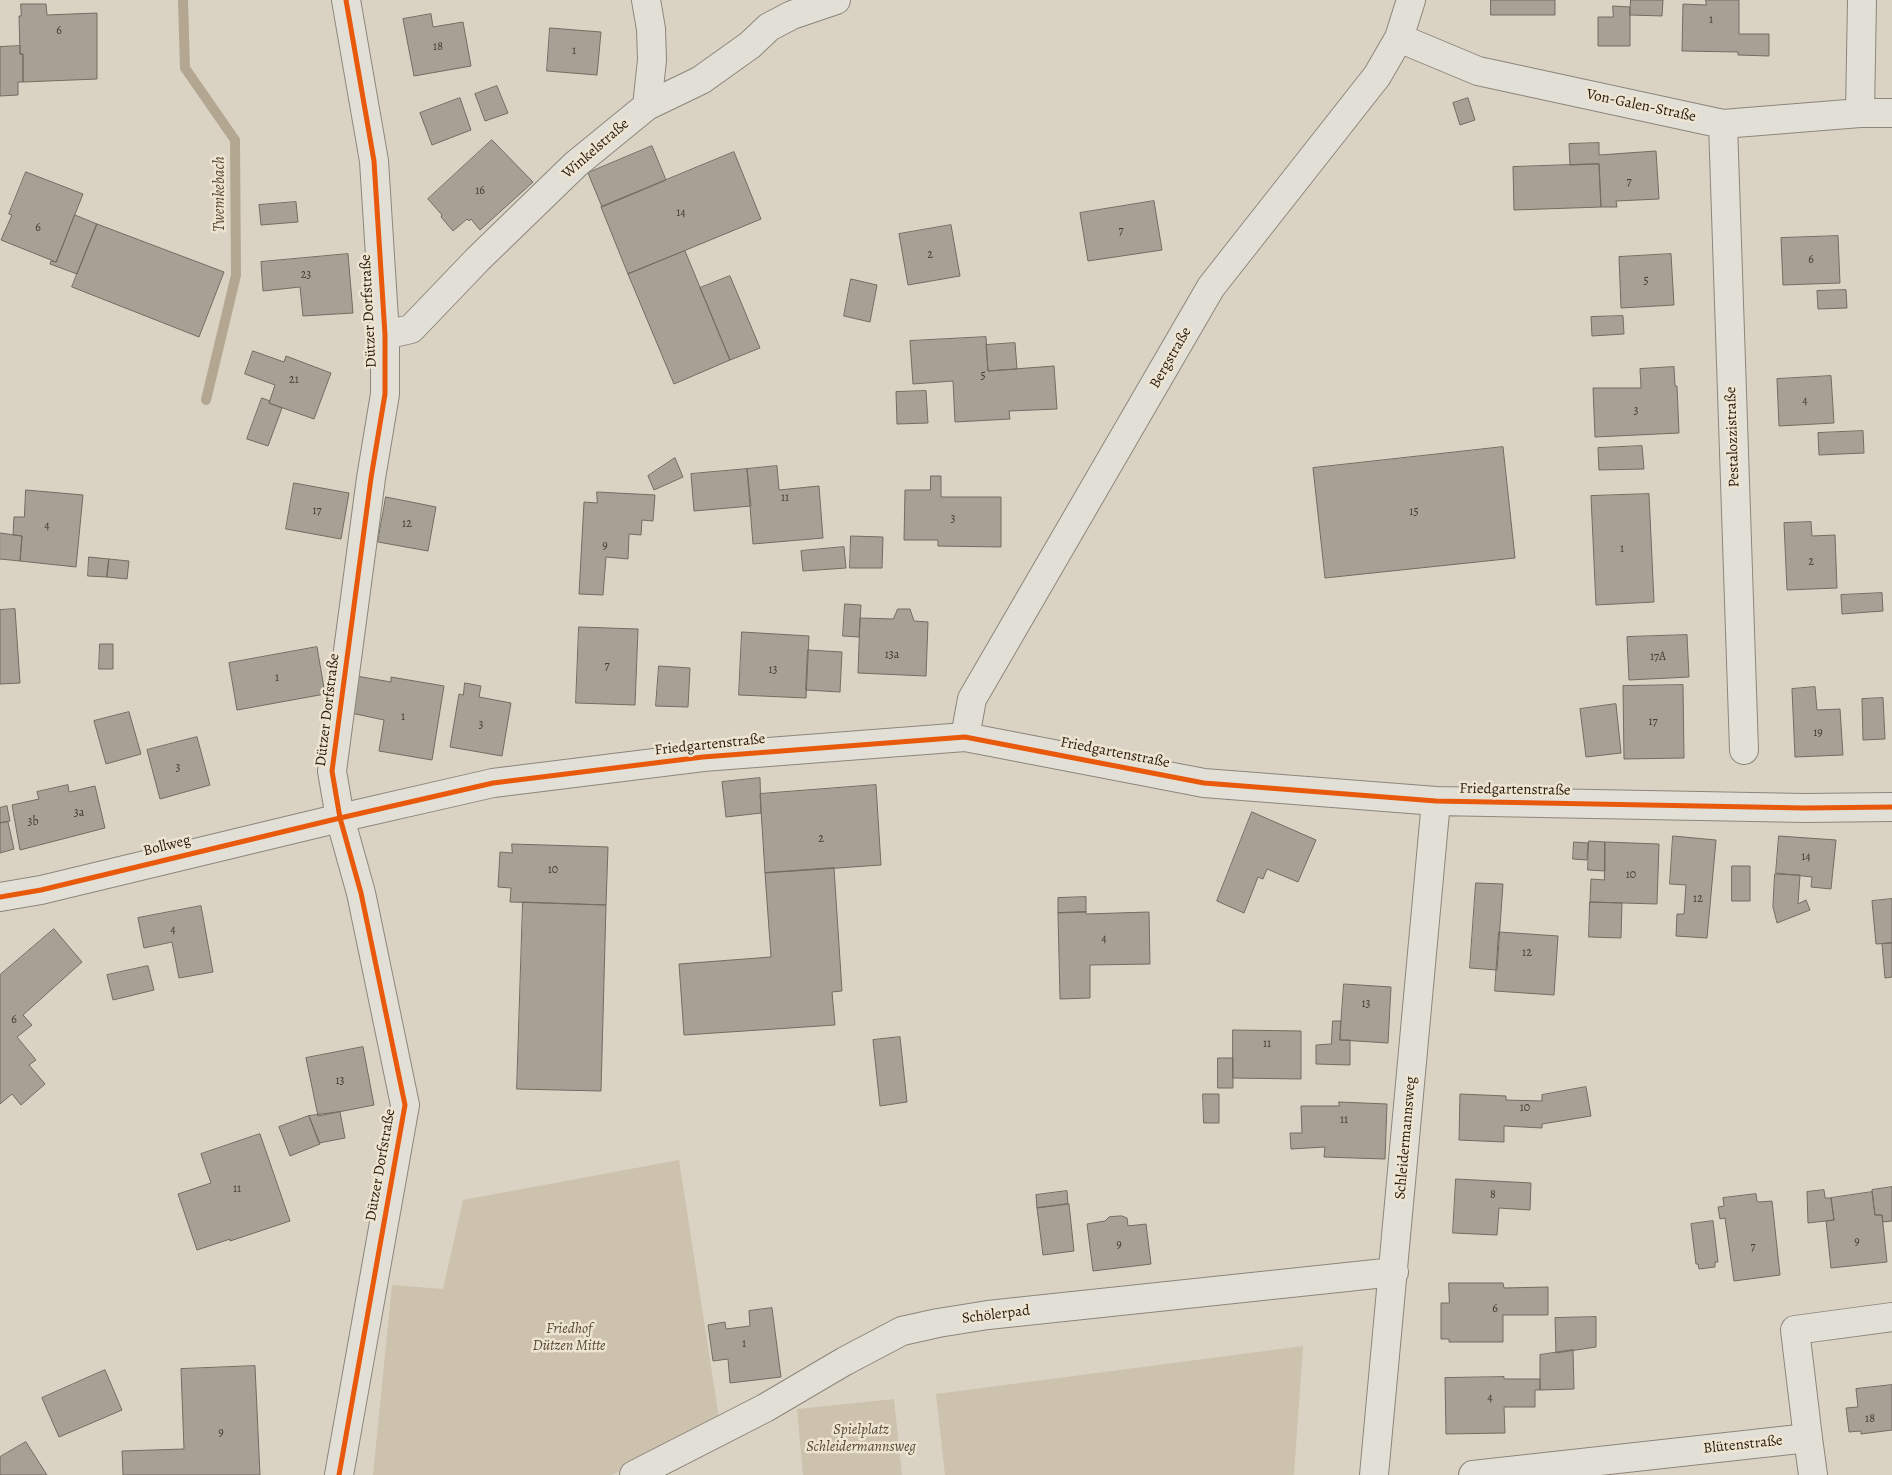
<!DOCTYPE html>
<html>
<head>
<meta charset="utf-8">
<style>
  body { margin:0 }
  canvas { display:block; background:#dad2c3 }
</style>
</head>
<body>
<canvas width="1892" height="1475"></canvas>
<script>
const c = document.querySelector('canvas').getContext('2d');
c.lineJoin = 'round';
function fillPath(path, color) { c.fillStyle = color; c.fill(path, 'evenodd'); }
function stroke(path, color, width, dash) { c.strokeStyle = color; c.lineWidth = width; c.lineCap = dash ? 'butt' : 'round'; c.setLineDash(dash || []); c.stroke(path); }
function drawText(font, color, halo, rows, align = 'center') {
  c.font = font + ' Alegreya,serif'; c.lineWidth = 5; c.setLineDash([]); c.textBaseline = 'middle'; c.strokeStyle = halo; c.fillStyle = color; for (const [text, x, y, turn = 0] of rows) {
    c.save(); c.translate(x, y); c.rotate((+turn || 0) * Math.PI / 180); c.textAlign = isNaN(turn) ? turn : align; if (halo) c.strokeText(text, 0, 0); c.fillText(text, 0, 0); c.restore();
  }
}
fillPath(new Path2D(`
  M 679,1160 L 720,1424 L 612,1475 L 373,1475 L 392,1285 L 443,1289 L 463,1200 Z
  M 1303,1346 L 1294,1475 L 945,1475 L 936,1394 Z
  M 894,1399 L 902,1475 L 803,1475 L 797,1409 Z`), '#cdc2ae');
stroke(new Path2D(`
  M 183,0 L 185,68 L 235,140 L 236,275 L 206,400`), '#b4a792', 10);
const building = new Path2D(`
  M 1491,0 L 1555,0 L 1555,15 L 1491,15 Z
  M 1631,0 L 1663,0 L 1662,16 L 1630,15 Z
  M 1706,0 L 1739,0 L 1739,34 L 1769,34 L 1769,56 L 1738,55 L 1738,52 L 1682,51 L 1683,4 L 1706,5 Z
  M 21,4 L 46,4 L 47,15 L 97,13 L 97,79 L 23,82 L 23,54 L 20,54 L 19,16 L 21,16 Z
  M 1613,6 L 1630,7 L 1630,46 L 1598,46 L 1598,17 L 1613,17 Z
  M 431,14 L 433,27 L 463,22 L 471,66 L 414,76 L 403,19 Z
  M 550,28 L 601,32 L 597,75 L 547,71 Z
  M 20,46 L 20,54 L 23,54 L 23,82 L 18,82 L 18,95 L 0,96 L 0,47 Z
  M 497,86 L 508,113 L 485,121 L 475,94 Z
  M 460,98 L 471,130 L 432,145 L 420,113 Z
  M 1468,98 L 1475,120 L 1460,125 L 1453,103 Z
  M 492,140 L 533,182 L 480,230 L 471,219 L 469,221 L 467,219 L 453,231 L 441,217 L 442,215 L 428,199 Z
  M 1599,143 L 1599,155 L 1656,151 L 1659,199 L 1616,201 L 1617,207 L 1601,207 L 1599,164 L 1570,165 L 1569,144 Z
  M 652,146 L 666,180 L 602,207 L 588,173 Z
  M 734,152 L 761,219 L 628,274 L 601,207 Z
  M 1599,164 L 1601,207 L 1514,210 L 1513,167 Z
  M 26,172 L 83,194 L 56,262 L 1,240 L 12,215 L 9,214 Z
  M 1154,201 L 1162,250 L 1088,261 L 1080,213 Z
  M 296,202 L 298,222 L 261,225 L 259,205 Z
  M 75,215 L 97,224 L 77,274 L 50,264 L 51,261 L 56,262 Z
  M 97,224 L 224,272 L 199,337 L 72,287 Z
  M 951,225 L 960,276 L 908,285 L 899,234 Z
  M 1838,236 L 1840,283 L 1783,285 L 1781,238 Z
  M 685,251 L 730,360 L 674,384 L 628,274 Z
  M 348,254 L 353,313 L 303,316 L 300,287 L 263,291 L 261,262 Z
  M 1671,254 L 1674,305 L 1621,308 L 1619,257 Z
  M 730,276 L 760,348 L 730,360 L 700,288 Z
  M 851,279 L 877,285 L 870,322 L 844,316 Z
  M 1846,290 L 1847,308 L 1818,309 L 1817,291 Z
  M 1623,316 L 1624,334 L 1592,336 L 1591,317 Z
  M 986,337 L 988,371 L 1054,366 L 1057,409 L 1009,411 L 1010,419 L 955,422 L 953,381 L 913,384 L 910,341 Z
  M 1015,343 L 1017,369 L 988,371 L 986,345 Z
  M 253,351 L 284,362 L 286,356 L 331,373 L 314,419 L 269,403 L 275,385 L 245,374 Z
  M 1674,367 L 1675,386 L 1677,386 L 1679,433 L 1595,437 L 1593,388 L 1641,388 L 1640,369 Z
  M 1831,376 L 1834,423 L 1779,426 L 1777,379 Z
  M 926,391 L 928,423 L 897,424 L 896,392 Z
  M 262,398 L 270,401 L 269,403 L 282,408 L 268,446 L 247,439 Z
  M 1863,431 L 1864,453 L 1819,455 L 1818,433 Z
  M 1642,446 L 1644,469 L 1599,470 L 1598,448 Z
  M 1503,447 L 1515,558 L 1325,578 L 1313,468 Z
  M 675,458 L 683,477 L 654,490 L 648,476 Z
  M 777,466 L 779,490 L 819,486 L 823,538 L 753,544 L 747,469 Z
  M 747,469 L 751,506 L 694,511 L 691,474 Z
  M 931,476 L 941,476 L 941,497 L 1001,497 L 1001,547 L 938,546 L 938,540 L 904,540 L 905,490 L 930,490 Z
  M 294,483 L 349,493 L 341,539 L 286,529 Z
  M 26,490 L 83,495 L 76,567 L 20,561 L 22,536 L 13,535 L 14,517 L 24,517 Z
  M 597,492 L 655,495 L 653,521 L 642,520 L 641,535 L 629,534 L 628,559 L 606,557 L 603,595 L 579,594 L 584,502 L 597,503 Z
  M 1649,494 L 1654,602 L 1596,605 L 1591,496 Z
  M 386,497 L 436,507 L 428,551 L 378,542 Z
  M 1811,522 L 1812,536 L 1835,535 L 1837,588 L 1787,590 L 1784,523 Z
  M 0,533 L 22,536 L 20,561 L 0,559 Z
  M 851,536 L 883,537 L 882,568 L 850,568 Z
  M 844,547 L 846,568 L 803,571 L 801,551 Z
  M 89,557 L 109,559 L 107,577 L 88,576 Z
  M 109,559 L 129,561 L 127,579 L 107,577 Z
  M 1882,593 L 1883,611 L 1842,614 L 1841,595 Z
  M 845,604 L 861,605 L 859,637 L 843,636 Z
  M 15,609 L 20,683 L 0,684 L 0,610 Z
  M 898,609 L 910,609 L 914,621 L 928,622 L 926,676 L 858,673 L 860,618 L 893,619 Z
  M 579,627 L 638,629 L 635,705 L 576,703 Z
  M 742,632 L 809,636 L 806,698 L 739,695 Z
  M 1687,635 L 1689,677 L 1629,680 L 1627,637 Z
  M 100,644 L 113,644 L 113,669 L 99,669 Z
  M 317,647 L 325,694 L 237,710 L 229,663 Z
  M 808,650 L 842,652 L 840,692 L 806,690 Z
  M 659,666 L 690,668 L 688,707 L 656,706 Z
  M 356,676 L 391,682 L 391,677 L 444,686 L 432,760 L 379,751 L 384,720 L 351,713 Z
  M 465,683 L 481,686 L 479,697 L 511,703 L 502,756 L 450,747 L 459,694 L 463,695 Z
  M 1683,685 L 1684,758 L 1624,759 L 1623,686 Z
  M 1815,687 L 1817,710 L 1840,709 L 1843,755 L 1795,757 L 1792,689 Z
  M 1883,698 L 1885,739 L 1863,740 L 1862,699 Z
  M 1616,704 L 1621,753 L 1586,757 L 1580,709 Z
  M 129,712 L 141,754 L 106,764 L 94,721 Z
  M 197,737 L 210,785 L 160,799 L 147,750 Z
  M 760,778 L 761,813 L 726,817 L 722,782 Z
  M 68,785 L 69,792 L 95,786 L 105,828 L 20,850 L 12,805 L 39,799 L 37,792 Z
  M 876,785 L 881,865 L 765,873 L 760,794 Z
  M 7,806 L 10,821 L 0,823 L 0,808 Z
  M 1252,812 L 1316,840 L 1298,882 L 1267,869 L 1263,879 L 1258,877 L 1244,913 L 1217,901 Z
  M 8,822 L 14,849 L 0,853 L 0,823 Z
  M 1673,836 L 1716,840 L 1707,938 L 1676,936 L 1677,914 L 1684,914 L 1686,885 L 1670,884 Z
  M 1779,836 L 1836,840 L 1831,889 L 1811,887 L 1812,877 L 1776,873 Z
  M 1589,841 L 1605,842 L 1605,871 L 1588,870 Z
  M 1574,842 L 1588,843 L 1587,860 L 1573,859 Z
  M 1605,842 L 1659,844 L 1657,904 L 1590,902 L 1591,879 L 1604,880 Z
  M 512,844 L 608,847 L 606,905 L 510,902 L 511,888 L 498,887 L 500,852 L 512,853 Z
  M 1732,866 L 1750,866 L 1750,901 L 1732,901 Z
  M 834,868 L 842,991 L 832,992 L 835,1025 L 684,1035 L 679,964 L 771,957 L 765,873 Z
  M 1775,874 L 1800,875 L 1798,904 L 1806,900 L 1810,910 L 1777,923 L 1773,907 Z
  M 1476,883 L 1503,884 L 1497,970 L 1470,968 Z
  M 1086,897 L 1086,912 L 1058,913 L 1058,898 Z
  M 1892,899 L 1892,943 L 1876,944 L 1872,901 Z
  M 523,902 L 606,905 L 601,1091 L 517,1089 Z
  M 1590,902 L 1622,903 L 1621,938 L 1589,937 Z
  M 201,906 L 213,972 L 179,978 L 172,942 L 144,948 L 138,918 Z
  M 1086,912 L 1086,914 L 1149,912 L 1150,964 L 1090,965 L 1090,998 L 1060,999 L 1058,913 Z
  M 54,929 L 82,962 L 23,1015 L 32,1025 L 17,1037 L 36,1060 L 29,1065 L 45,1084 L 21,1105 L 12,1094 L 0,1104 L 0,975 Z
  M 1499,932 L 1558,936 L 1554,995 L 1495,991 Z
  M 1892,943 L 1892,977 L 1885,978 L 1882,944 Z
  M 148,966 L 154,990 L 113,1000 L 107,975 Z
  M 1344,984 L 1391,987 L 1388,1043 L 1340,1040 Z
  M 1333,1021 L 1341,1021 L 1340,1040 L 1350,1040 L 1350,1065 L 1316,1064 L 1316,1045 L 1331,1044 Z
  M 1233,1030 L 1301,1031 L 1301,1079 L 1233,1078 Z
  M 900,1037 L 907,1102 L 880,1106 L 873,1040 Z
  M 363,1047 L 374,1105 L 318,1116 L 306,1058 Z
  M 1218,1058 L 1233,1058 L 1233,1088 L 1218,1088 Z
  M 1586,1087 L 1591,1116 L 1542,1124 L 1542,1128 L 1504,1126 L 1504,1142 L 1459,1140 L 1460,1094 L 1506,1096 L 1506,1100 L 1542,1101 L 1542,1095 Z
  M 1203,1094 L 1219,1094 L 1219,1123 L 1204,1123 Z
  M 1339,1102 L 1387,1104 L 1385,1159 L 1324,1157 L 1325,1147 L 1291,1149 L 1290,1133 L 1302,1133 L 1301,1106 L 1339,1106 Z
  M 340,1112 L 345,1138 L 319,1143 L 309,1116 Z
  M 309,1116 L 320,1144 L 290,1156 L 279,1127 Z
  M 260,1134 L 290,1221 L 230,1241 L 230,1239 L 197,1250 L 178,1194 L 211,1183 L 201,1154 Z
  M 1456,1179 L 1531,1183 L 1530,1210 L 1499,1208 L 1497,1235 L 1453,1233 Z
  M 1892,1187 L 1892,1221 L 1883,1222 L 1882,1215 L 1875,1215 L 1872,1190 Z
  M 1824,1190 L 1825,1198 L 1831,1198 L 1834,1220 L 1808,1223 L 1807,1192 Z
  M 1067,1191 L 1068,1204 L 1037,1208 L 1036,1195 Z
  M 1872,1192 L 1875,1215 L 1882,1215 L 1887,1262 L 1831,1268 L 1826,1221 L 1834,1220 L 1831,1198 Z
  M 1756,1194 L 1757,1201 L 1759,1202 L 1772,1201 L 1780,1275 L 1734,1281 L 1725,1218 L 1720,1219 L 1718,1207 L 1724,1206 L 1723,1198 Z
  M 1069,1204 L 1074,1251 L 1043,1255 L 1037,1208 Z
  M 1122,1216 L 1127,1218 L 1128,1226 L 1146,1224 L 1151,1264 L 1093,1271 L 1087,1224 L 1105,1221 L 1109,1217 Z
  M 1713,1221 L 1718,1262 L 1715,1262 L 1715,1267 L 1699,1269 L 1698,1264 L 1696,1264 L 1691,1224 Z
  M 1449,1283 L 1503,1283 L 1504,1288 L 1548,1287 L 1548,1315 L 1503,1315 L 1503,1342 L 1449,1342 L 1449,1339 L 1441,1339 L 1441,1303 L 1449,1303 Z
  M 772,1308 L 781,1377 L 730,1383 L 728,1359 L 713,1361 L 708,1325 L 725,1322 L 726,1329 L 750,1326 L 749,1311 Z
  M 1596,1317 L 1596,1347 L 1556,1353 L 1555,1318 Z
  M 1573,1350 L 1574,1389 L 1540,1390 L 1540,1355 Z
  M 255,1366 L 260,1475 L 123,1475 L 122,1451 L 184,1449 L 181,1369 Z
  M 105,1370 L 122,1410 L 59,1437 L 42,1398 Z
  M 1504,1377 L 1504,1379 L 1540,1379 L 1540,1390 L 1535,1390 L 1535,1407 L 1504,1407 L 1505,1433 L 1446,1434 L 1445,1378 Z
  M 1892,1385 L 1892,1430 L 1861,1434 L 1861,1431 L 1849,1432 L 1846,1408 L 1858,1407 L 1856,1389 Z
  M 26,1442 L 47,1475 L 0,1475 L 0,1457 Z`);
fillPath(building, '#a7a095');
stroke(building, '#736c62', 1);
const minor = new Path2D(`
  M 646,0 L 651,29 L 652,60 L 647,106
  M 1399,38 L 1478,71 L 1723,124 L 1860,113 L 1892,113
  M 1860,113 L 1862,0
  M 1723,124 L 1744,750
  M 385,335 L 411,329 L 478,259 L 576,164 L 647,106 L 701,80 L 750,45 L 769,27 L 792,15 L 836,0
  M 965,737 L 972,699 L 1211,287 L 1377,76 L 1399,38 L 1411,0
  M 0,897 L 41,890 L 340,818 L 493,783 L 703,757 L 965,737 L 1204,783 L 1436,801 L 1805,808 L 1892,807
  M 1808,1438 L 1813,1475
  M 339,1475 L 405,1105 L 361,893 L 340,818 L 332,771 L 371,478 L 385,394 L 385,335 L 374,161 L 346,0
  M 634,1475 L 765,1408 L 845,1361 L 902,1331 L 938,1323 L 988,1315 L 1394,1272
  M 1374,1475 L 1436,801
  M 1473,1475 L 1808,1438 L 1795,1330 L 1892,1317`);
stroke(minor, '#8c867b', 30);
stroke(minor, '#e2dfd7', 28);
stroke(new Path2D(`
  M 0,897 L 41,890 L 340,818 L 493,783 L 703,757 L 965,737 L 1204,783 L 1436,801 L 1805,808 L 1892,807
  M 339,1475 L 405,1105 L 361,893 L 340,818 L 332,771 L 371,478 L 385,394 L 385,335 L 374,161 L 346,0`), '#e8590c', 5);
drawText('12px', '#483b2a', null, [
  ["1",1711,20],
  ["6",59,31],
  ["18",438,47],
  ["1",574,51],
  ["7",1629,182],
  ["16",480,191],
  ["14",681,213],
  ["6",38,228],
  ["7",1121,231],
  ["2",930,255],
  ["6",1811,260],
  ["23",306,275],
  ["5",1646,281],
  ["5",983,376],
  ["21",294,380],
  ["4",1805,401],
  ["3",1636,411],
  ["11",785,498],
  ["17",317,511],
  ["15",1414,512],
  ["3",953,519],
  ["12",407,524],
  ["4",47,526],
  ["9",605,546],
  ["1",1622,549],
  ["2",1811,562],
  ["13a",892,655],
  ["17A",1658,657],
  ["7",607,666],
  ["13",773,670],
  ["1",277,678],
  ["1",403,717],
  ["17",1653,722],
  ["3",481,725],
  ["19",1818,733],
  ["3",178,768],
  ["3a",79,813],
  ["3b",33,822],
  ["2",821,839],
  ["14",1806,857],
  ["10",553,870],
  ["10",1631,875],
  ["12",1698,899],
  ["4",173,930],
  ["4",1104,939],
  ["12",1527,953],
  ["13",1366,1004],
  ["6",14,1020],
  ["11",1267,1044],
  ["13",340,1081],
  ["10",1525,1108],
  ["11",1344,1120],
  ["11",237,1189],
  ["8",1493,1195],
  ["9",1857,1242],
  ["9",1119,1245],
  ["7",1753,1247],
  ["6",1495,1309],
  ["1",744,1344],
  ["4",1490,1398],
  ["18",1870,1419],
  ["9",221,1433]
]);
drawText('15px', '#291907', '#ede4d2', [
  ["Von-Galen-Straße",1641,106,12],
  ["Winkelstraße",596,149,-41],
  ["Dützer Dorfstraße",369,311,-93],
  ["Bergstraße",1171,358,-60],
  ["Pestalozzistraße",1733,437,-92],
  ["Dützer Dorfstraße",328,710,-83],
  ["Friedgartenstraße",710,745,-6],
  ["Friedgartenstraße",1115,753,11],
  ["Friedgartenstraße",1515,790,1],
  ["Bollweg",167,846,-14],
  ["Schleidermannsweg",1406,1138,-85],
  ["Dützer Dorfstraße",381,1165,-80],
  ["Schölerpad",996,1315,-7],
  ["Blütenstraße",1743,1445,-6]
]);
drawText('italic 15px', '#574834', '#ede4d2', [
  ["Friedhof",569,1329],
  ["Dützen Mitte",569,1346],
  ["Spielplatz",861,1430],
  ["Schleidermannsweg",861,1447]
]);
drawText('italic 16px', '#5a4b36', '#ede4d2', [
  ["Twemkebach",220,194,-90]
]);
</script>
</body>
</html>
